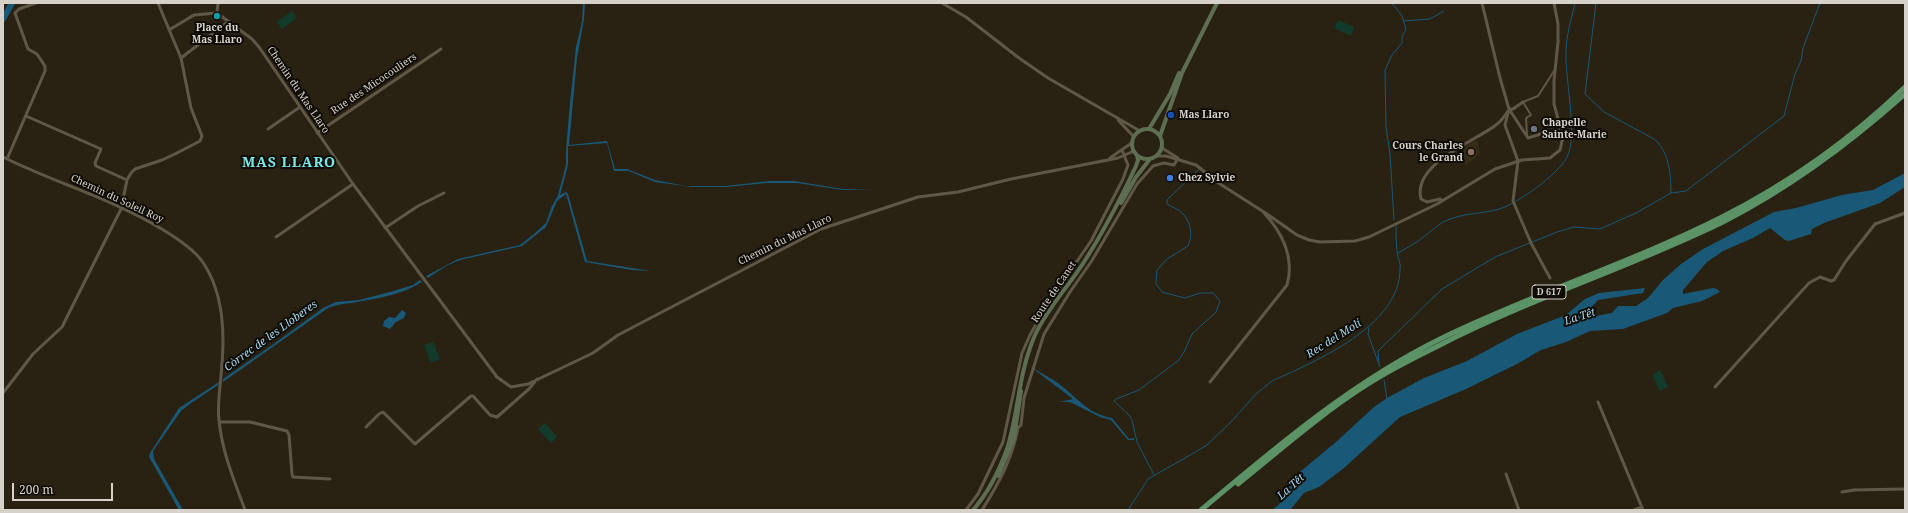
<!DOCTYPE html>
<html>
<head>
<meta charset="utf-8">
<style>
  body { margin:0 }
  #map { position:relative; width:1908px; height:513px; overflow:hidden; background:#292213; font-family:"Noto Serif",serif }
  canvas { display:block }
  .frame { position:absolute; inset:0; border:4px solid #d7d2c9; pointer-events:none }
  .scale { position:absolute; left:12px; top:483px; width:101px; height:18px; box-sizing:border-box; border:2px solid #d7d2c9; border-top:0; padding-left:5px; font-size:12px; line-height:14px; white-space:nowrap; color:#d7d2c9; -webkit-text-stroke:3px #0f0c06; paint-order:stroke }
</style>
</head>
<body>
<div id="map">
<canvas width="1908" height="513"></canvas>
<div class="frame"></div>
<div class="scale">200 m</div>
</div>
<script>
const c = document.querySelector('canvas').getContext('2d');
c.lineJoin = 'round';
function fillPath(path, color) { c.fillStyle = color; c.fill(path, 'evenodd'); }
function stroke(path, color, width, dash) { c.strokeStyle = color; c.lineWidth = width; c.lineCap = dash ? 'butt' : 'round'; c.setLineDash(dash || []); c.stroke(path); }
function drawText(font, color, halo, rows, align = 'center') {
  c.font = font + ' "Noto Serif",serif'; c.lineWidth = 4; c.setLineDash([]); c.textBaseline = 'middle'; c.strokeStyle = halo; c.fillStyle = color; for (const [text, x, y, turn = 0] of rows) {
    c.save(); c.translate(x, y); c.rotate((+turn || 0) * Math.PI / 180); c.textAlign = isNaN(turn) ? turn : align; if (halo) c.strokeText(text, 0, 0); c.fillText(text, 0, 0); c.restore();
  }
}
fillPath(new Path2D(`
  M 1475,140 L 1478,141 L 1480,154 L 1465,166 L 1462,148 Z`), '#342a15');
fillPath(new Path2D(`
  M 292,11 L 297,18 L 282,29 L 277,22 Z
  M 1338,20 L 1354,27 L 1351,36 L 1334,28 Z
  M 433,342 L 440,359 L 431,363 L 424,345 Z
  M 1660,370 L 1668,387 L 1660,391 L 1652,375 Z
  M 545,423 L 557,437 L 551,443 L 538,429 Z`), '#133b2b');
fillPath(new Path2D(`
  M 583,3 L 585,3 L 584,19 L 577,58 L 569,145 L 607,141 L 615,169 L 627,169 L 655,180 L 686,186 L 725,186 L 770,181 L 794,181 L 843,189 L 874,190 L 843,190 L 797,183 L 767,183 L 726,187 L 692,187 L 655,182 L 629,171 L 614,171 L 607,143 L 568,146 L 568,165 L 560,195 L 566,192 L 568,194 L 587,261 L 651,271 L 632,270 L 585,262 L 566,194 L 557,201 L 546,227 L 522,246 L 460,260 L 446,266 L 428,278 L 426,276 L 458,259 L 520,245 L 534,234 L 546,223 L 551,208 L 558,195 L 566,165 L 566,150 L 570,103 L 576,47 L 582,22 Z
  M 1905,173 L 1905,187 L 1880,203 L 1824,223 L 1812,229 L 1811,234 L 1789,241 L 1785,240 L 1770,228 L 1753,238 L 1723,251 L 1707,262 L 1683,290 L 1683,294 L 1713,288 L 1717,289 L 1720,292 L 1702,301 L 1673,308 L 1667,313 L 1623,329 L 1590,331 L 1566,342 L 1541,350 L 1517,364 L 1466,389 L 1400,417 L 1344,468 L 1319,487 L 1304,493 L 1290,510 L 1272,510 C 1288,500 1286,488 1295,476 L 1336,442 L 1374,407 L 1387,398 L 1424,378 L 1467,361 L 1517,334 L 1566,315 L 1585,299 L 1599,293 L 1645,288 L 1643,293 L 1598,300 L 1587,313 L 1590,317 L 1612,313 L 1618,306 L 1636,306 L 1648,298 L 1663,280 L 1681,264 L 1703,249 L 1774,212 L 1796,208 L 1842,195 L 1873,190 Z
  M 420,280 L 422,282 C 405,293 382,298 362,301 C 350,304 340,303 328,308 L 223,382 L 223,379 L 275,343 L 323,308 L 336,302 L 359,300 L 390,292 L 413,285 Z
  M 402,310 L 406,313 L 404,318 L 396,322 L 390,329 L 383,326 L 384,321 L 389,317 L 395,318 Z
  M 1031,367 C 1039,372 1047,376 1055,381 C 1077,396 1085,413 1112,418 L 1129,439 L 1134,438 L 1134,440 L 1128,440 L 1111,420 L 1100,417 L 1070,402 L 1059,402 L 1073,399 Z
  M 219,382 L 218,385 L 187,406 L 181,411 L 153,451 L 154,459 L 183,510 L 179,510 L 152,462 L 149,457 L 150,453 L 179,408 Z`), '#195877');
stroke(new Path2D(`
  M 1392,3 L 1402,16 L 1406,29 L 1402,37 L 1402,43 L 1392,55 L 1385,70 L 1386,127 L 1390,154 L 1394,220
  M 1596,3 L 1585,94 L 1604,112 L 1654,139 C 1669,151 1671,174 1671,193
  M 1404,21 L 1430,19 L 1444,11
  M 1516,201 C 1530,194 1563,169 1568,155 C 1577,134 1566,82 1566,57 C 1565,40 1571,20 1575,3
  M 1398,253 C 1406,248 1415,244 1422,238 C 1432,231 1439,223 1450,219 C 1471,211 1494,215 1513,203
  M 1369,328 L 1368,334 L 1380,367
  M 1379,363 L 1378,351 L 1442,289 L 1495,257 L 1557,232 L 1574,227 L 1600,229 L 1636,213 L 1671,193 L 1686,191 L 1784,116 L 1795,74 L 1801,61 L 1803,48 L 1820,3
  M 1384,380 L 1387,399
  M 1154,475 L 1137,442 L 1132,420 L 1129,415 L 1114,401 L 1116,399 L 1139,390 L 1179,360 L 1184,352 L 1192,334 L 1216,312 L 1220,301 L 1213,293 L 1200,293 L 1185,298 L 1162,292 L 1156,284 L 1157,270 L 1167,259 L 1188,246 C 1193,235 1191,221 1182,213 C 1178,209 1172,207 1167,204 L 1167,200 L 1198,170
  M 1128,510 L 1148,479 L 1192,454 L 1207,445 L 1231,422 L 1256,394 L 1272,381 C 1316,361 1400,326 1400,269 C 1401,265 1399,261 1398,257 C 1396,247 1396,236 1396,226`), '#195877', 1);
stroke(new Path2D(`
  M 3,19 L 12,3`), '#195877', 6);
stroke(new Path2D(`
  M 1527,135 L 1526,118 L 1531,115 L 1523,102 L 1538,96 L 1554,71`), '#605847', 2);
stroke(new Path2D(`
  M 942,3 L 966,17 L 1019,58 L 1048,78 L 1140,131
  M 1482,3 L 1500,78 L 1509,109 L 1528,138 L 1544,133
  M 217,13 L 218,3
  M 169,30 L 194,15 L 217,13 L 252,39 L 259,47 L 353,184 L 497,377 L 511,387 L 528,384 L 593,353 L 618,335 L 821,229 L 918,197 L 958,192 L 1011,179 L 1118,158 L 1134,151
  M 181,58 L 229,21
  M 1509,109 L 1505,125 L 1518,161 L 1513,201 L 1531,243 L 1550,278
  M 1509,109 L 1513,109 L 1523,102
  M 26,116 L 101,149 L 95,163 L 96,166 L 127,180
  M 1118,120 L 1134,137
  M 268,129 L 300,107
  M 317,133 L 441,49
  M 1162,148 L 1178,158
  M 1157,156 L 1166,156 L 1196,165 L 1220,184 L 1267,214 L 1297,235 L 1309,240 L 1320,242 L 1355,241 L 1369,237 L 1437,204 L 1495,169 L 1522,160 L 1550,158 L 1560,150 L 1563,137 L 1554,104 L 1554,81 L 1558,42 L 1558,24 L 1554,3
  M 3,157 C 55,183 116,200 165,231 C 178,239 193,249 202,261 C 225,294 225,338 221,375 C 220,390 217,406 219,420 C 222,452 234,480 245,510
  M 1110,158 L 1133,142
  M 7,159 L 45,71 L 45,66 L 37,54 L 28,49 L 15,13 L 19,9 L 36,3
  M 1442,201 L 1440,199 L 1427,202 L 1421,199 C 1412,164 1474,142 1496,125 C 1501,121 1505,116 1508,111
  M 385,228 L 418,206 L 444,193
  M 276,237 L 353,184
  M 1210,382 L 1287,285 C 1295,258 1282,232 1264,213
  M 1715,387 L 1809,283 L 1820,277 L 1831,281 L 1834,280 L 1846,261 L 1875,224 L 1905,213
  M 3,393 L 33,354 L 62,327 L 121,209 L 127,180 L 131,173 L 135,169 L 162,160 L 175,154 L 200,141 L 202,136 L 191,108 L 181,58 L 158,3
  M 1598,402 L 1643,510
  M 219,422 L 250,422 L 287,431 L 289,435 L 292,474 L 293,477 L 330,479
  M 366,427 L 379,414 L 383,412 L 415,444 L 471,396 L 473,396 L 490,415 L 497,417 L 529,389 L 537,379
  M 1015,427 L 1018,428 L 1021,425 L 1024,398 L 1044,334 L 1070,292 L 1091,262 L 1137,184 L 1153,166 L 1164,163 L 1174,165 L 1178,158
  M 1506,474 L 1519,510
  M 1842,492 L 1854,490 L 1905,489
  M 966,510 L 978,494 L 1003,442 L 1022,353 L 1030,335 L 1047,305 L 1091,241 L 1123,179 L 1128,165 L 1122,150
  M 982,510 C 999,483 1012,459 1018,428
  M 1634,510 L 1642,507`), '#605847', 3);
stroke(new Path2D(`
  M 1149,129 L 1170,94 L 1179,73
  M1132 144a15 15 0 1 1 30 0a15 15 0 1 1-30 0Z
  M 1160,136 L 1182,73 L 1217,3
  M 1121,203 L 1136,177 L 1150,159
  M 998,476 L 1014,438 L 1021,391
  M 973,510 C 988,493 999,471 1007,449 C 1019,411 1018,374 1035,335 C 1047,309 1067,288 1082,265 C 1103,233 1120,200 1136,166 L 1138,160 L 1137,155`), '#5e6e52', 4);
stroke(new Path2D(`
  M 1238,484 C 1280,450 1322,413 1368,384 C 1391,369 1416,357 1440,345 C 1532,298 1631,267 1723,222 C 1790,188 1849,144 1905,94
  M 1201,510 C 1276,447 1351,383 1440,339 C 1532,294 1631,263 1722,217 C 1789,183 1851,139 1905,87`), '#5b9266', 5);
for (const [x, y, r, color] of [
  [217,16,4,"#0f9aa8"],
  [1171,115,4,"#1a4fb4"],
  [1534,129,4,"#6b7280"],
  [1471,152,4,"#8d6e63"],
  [1170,178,4,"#3f7fe0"]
]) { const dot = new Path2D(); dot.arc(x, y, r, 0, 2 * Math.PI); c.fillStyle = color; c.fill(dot); stroke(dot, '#0f0c06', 1.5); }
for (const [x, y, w] of [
  [1549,292,34]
]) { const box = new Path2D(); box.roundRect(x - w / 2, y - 7, w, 14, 3); c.fillStyle = '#0f0c06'; c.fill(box); stroke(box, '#d7d2c9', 1); }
drawText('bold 9px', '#d7d2c9', null, [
  ["D 617",1549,292]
]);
drawText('bold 10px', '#d7d2c9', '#0f0c06', [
  ["Place du",217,28,"center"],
  ["Mas Llaro",217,40,"center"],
  ["Mas Llaro",1179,115],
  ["Chapelle",1542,123],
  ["Sainte-Marie",1542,135],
  ["Cours Charles",1463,146,"right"],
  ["le Grand",1463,158,"right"],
  ["Chez Sylvie",1178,178]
], 'left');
drawText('10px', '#d7d2c9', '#0f0c06', [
  ["Rue des Micocouliers",374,84,-34],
  ["Chemin du Mas Llaro",298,90,56],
  ["Chemin du Soleil Roy",117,199,25],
  ["Chemin du Mas Llaro",785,240,-26],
  ["Route de Canet",1054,292,-56]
]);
drawText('italic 11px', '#a5d6f3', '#0f0c06', [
  ["La Têt",1580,317,-18],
  ["Còrrec de les Lloberes",271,336,-36],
  ["Rec del Molí",1334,339,-32],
  ["La Têt",1291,487,-42]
]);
c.letterSpacing = '1px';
drawText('bold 14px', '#7be7e9', '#0f0c06', [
  ["MAS LLARO",289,163]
]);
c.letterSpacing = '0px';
</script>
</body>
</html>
